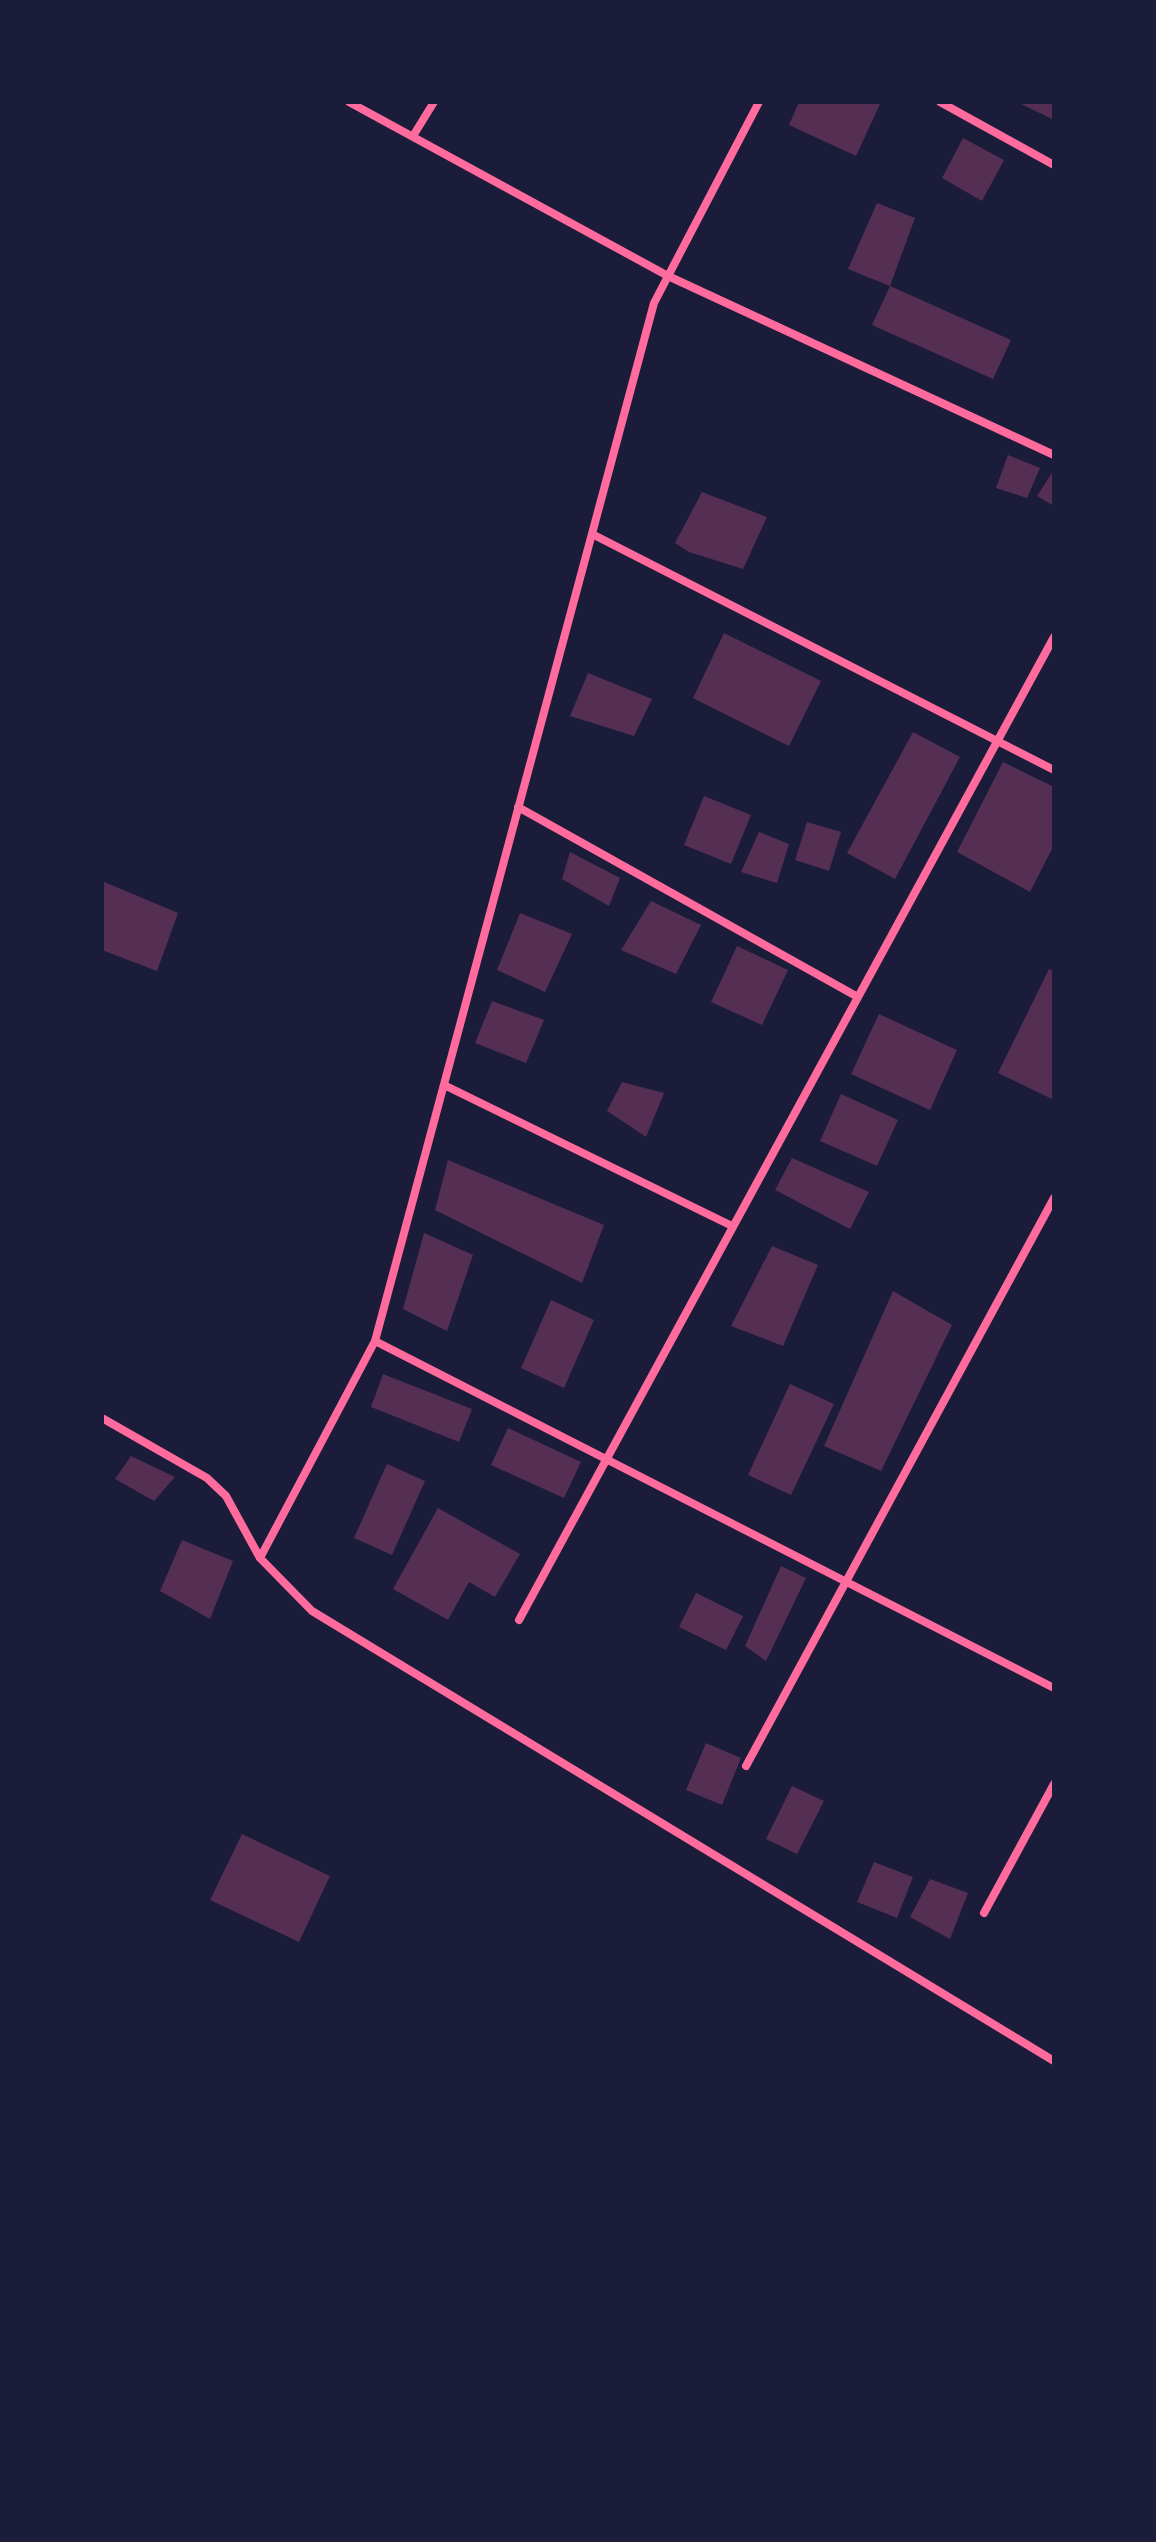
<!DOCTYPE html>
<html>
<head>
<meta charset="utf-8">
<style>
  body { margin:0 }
  #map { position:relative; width:1156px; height:2542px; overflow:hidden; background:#1b1b3a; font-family:Poppins,sans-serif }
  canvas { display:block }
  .frame { position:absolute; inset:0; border:104px solid #1b1b3a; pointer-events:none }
</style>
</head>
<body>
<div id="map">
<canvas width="1156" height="2542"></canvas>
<div class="frame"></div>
</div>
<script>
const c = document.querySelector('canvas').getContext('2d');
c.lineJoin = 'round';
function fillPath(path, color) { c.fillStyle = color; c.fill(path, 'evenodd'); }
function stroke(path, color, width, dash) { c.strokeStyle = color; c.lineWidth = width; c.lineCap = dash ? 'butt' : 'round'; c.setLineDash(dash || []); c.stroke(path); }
fillPath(new Path2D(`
  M 799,102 L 881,102 L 856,156 L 789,125 Z
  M 1017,102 L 1054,102 L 1054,120 Z
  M 963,138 L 1004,160 L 982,201 L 942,178 Z
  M 877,203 L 915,218 L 890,286 L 848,269 Z
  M 890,286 L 1011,340 L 993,379 L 872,325 Z
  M 1008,455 L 1040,468 L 1027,498 L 996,488 Z
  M 1054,470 L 1054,506 L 1037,496 Z
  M 702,492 L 767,517 L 743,569 L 689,552 L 675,543 Z
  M 724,633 L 821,681 L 789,746 L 693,698 Z
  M 588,673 L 652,699 L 634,736 L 570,716 Z
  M 913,732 L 960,757 L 895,879 L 847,853 Z
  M 1003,762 L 1054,787 L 1054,845 L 1030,892 L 957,852 Z
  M 704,796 L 751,815 L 731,864 L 684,845 Z
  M 807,822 L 841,832 L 829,871 L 795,860 Z
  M 759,832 L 789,844 L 777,883 L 741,872 Z
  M 570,852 L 620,878 L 609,906 L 562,879 Z
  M 102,881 L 178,913 L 157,971 L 102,950 Z
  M 651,901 L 701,925 L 676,974 L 621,950 Z
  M 520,913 L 572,934 L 545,992 L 497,970 Z
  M 737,946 L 788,970 L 762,1025 L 711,1002 Z
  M 1049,969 L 1054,971 L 1054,1100 L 998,1073 Z
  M 492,1001 L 544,1020 L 526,1063 L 475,1043 Z
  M 879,1014 L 957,1050 L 930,1110 L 851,1074 Z
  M 622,1082 L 664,1093 L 646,1137 L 607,1111 Z
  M 841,1094 L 898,1120 L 877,1166 L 820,1141 Z
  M 792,1158 L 869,1192 L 850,1229 L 775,1190 Z
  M 448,1160 L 604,1225 L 582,1283 L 435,1210 Z
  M 424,1233 L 473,1255 L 447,1331 L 403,1309 Z
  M 772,1246 L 818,1265 L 783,1346 L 731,1326 Z
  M 893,1291 L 952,1325 L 881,1471 L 824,1446 Z
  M 551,1300 L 594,1320 L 564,1388 L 521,1368 Z
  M 383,1374 L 472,1409 L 459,1442 L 371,1407 Z
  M 790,1384 L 834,1404 L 791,1495 L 748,1475 Z
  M 508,1428 L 581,1462 L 564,1498 L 491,1465 Z
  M 131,1456 L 175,1477 L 154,1501 L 115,1479 Z
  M 387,1464 L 425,1481 L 392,1555 L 354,1538 Z
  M 438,1508 L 520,1554 L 495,1597 L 469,1582 L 448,1620 L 393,1589 Z
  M 182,1540 L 233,1561 L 210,1619 L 160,1591 Z
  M 781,1566 L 806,1578 L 766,1661 L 745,1646 Z
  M 696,1593 L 743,1616 L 726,1650 L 679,1627 Z
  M 706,1743 L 741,1758 L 722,1805 L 686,1790 Z
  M 792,1786 L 824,1801 L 797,1854 L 766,1839 Z
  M 242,1834 L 330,1876 L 299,1942 L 210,1900 Z
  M 874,1862 L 913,1877 L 897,1918 L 857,1902 Z
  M 930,1879 L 968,1893 L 950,1939 L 910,1917 Z`), '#542f53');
stroke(new Path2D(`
  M 349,102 L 668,276 L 1054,455
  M 940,102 L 1054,165
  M 413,136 L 434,102
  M 592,534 L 1054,770
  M 518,807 L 856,996
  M 444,1085 L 732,1226
  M 375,1341 L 1054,1688
  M 102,1418 L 207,1478 L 226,1496 L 260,1558 L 312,1611 L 1054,2061
  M 260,1558 L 375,1341 L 654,303 L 759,102
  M 519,1620 L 1054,637
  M 746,1766 L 1054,1198
  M 984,1913 L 1054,1784`), '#ff6b9d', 8);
</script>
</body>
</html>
